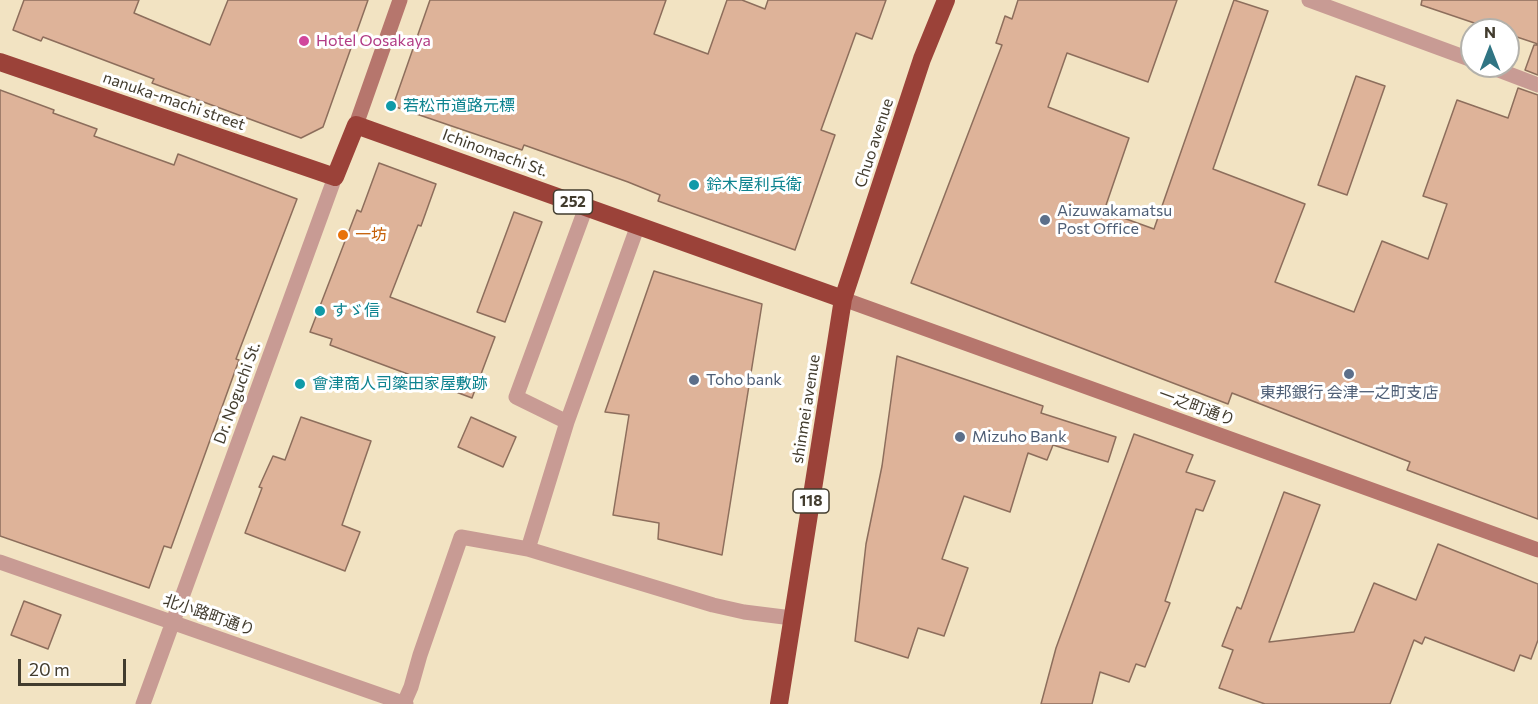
<!DOCTYPE html>
<html>
<head>
<meta charset="utf-8">
<style>
  body { margin:0 }
  #map { position:relative; width:1538px; height:704px; overflow:hidden; background:#f2e3c2; font-family:Commissioner,sans-serif }
  canvas { display:block }
  .north { position:absolute; left:1460px; top:18px; width:60px; height:60px; box-sizing:border-box; background:#fff; border:2px solid #b3b1ab; border-radius:50%; rotate:0deg; font-size:16px; font-weight:700; line-height:24px; text-align:center; color:#423c2e }
  .north::after { content:''; display:block; margin:auto; width:21px; height:27px; background:#307584; clip-path:polygon(50% 0,100% 100%,50% 72%,0 100%) }
  .scale { position:absolute; left:18px; top:659px; width:108px; height:27px; box-sizing:border-box; border:3px solid #423c2e; border-top:0; padding-left:8px; font-size:18px; line-height:21px; white-space:nowrap; color:#423c2e; -webkit-text-stroke:4px #fff; paint-order:stroke }
</style>
</head>
<body>
<div id="map">
<canvas width="1538" height="704"></canvas>
<div class="north">N</div>
<div class="scale">20 m</div>
</div>
<script>
const c = document.querySelector('canvas').getContext('2d');
c.lineJoin = 'round';
function fillPath(path, color) { c.fillStyle = color; c.fill(path, 'evenodd'); }
function stroke(path, color, width, dash) { c.strokeStyle = color; c.lineWidth = width; c.lineCap = dash ? 'butt' : 'round'; c.setLineDash(dash || []); c.stroke(path); }
function drawText(font, color, halo, rows, align = 'center') {
  c.font = font + ' Commissioner,"Noto Sans JP",sans-serif'; c.lineWidth = 6; c.setLineDash([]); c.textBaseline = 'middle'; c.strokeStyle = halo; c.fillStyle = color; for (const [text, x, y, turn = 0] of rows) {
    c.save(); c.translate(x, y); c.rotate((+turn || 0) * Math.PI / 180); c.textAlign = isNaN(turn) ? turn : align; if (halo) c.strokeText(text, 0, 0); c.fillText(text, 0, 0); c.restore();
  }
}
const building = new Path2D(`
  M 24,0 L 139,0 L 134,13 L 210,45 L 228,0 L 368,0 L 323,127 L 301,138 L 152,83 L 154,79 L 43,37 L 41,41 L 13,30 Z
  M 430,0 L 666,0 L 654,34 L 708,54 L 727,0 L 742,0 L 765,9 L 768,0 L 886,0 L 872,39 L 856,33 L 821,130 L 835,135 L 795,250 L 658,201 L 660,195 L 628,182 L 524,145 L 522,150 L 393,106 Z
  M 1018,0 L 1177,0 L 1148,82 L 1067,53 L 1048,107 L 1129,138 L 1104,211 L 1154,229 L 1234,0 L 1268,11 L 1213,169 L 1305,204 L 1275,282 L 1354,312 L 1382,241 L 1428,259 L 1447,204 L 1423,196 L 1457,100 L 1508,118 L 1518,88 L 1538,95 L 1538,519 L 1407,470 L 1410,462 L 1232,393 L 1228,404 L 911,283 L 1002,45 L 996,43 L 1005,16 L 1012,19 Z
  M 1422,0 L 1538,0 L 1538,44 L 1508,34 L 1508,30 L 1495,30 L 1421,5 Z
  M 1534,45 L 1538,45 L 1538,75 L 1525,70 Z
  M 1356,76 L 1385,86 L 1347,195 L 1318,185 Z
  M 0,90 L 54,110 L 53,113 L 97,129 L 94,136 L 174,165 L 178,154 L 297,199 L 236,359 L 239,360 L 171,548 L 164,546 L 149,588 L 0,536 Z
  M 379,163 L 436,184 L 421,226 L 418,225 L 390,297 L 495,337 L 472,398 L 330,345 L 332,339 L 310,332 L 357,210 L 361,212 Z
  M 514,212 L 542,222 L 505,322 L 477,312 Z
  M 654,271 L 762,304 L 722,555 L 658,539 L 659,523 L 613,515 L 629,415 L 605,412 Z
  M 897,356 L 1043,406 L 1041,413 L 1116,437 L 1108,462 L 1053,445 L 1047,460 L 1028,453 L 1010,512 L 964,496 L 942,559 L 968,568 L 944,636 L 918,628 L 908,658 L 855,641 L 866,544 L 882,466 Z
  M 301,417 L 371,441 L 342,525 L 360,532 L 345,571 L 245,533 L 262,488 L 259,487 L 273,456 L 285,460 Z
  M 471,417 L 516,437 L 503,467 L 458,447 Z
  M 1134,434 L 1193,455 L 1186,472 L 1215,481 L 1203,511 L 1196,509 L 1165,601 L 1170,603 L 1145,667 L 1136,664 L 1129,682 L 1100,672 L 1092,704 L 1041,704 L 1056,648 Z
  M 1284,492 L 1320,505 L 1269,642 L 1354,632 L 1374,583 L 1416,600 L 1438,544 L 1538,584 L 1538,640 L 1531,659 L 1520,655 L 1514,671 L 1425,637 L 1422,644 L 1414,640 L 1390,704 L 1265,704 L 1219,688 L 1233,650 L 1222,646 L 1237,607 L 1241,609 Z
  M 24,601 L 61,615 L 48,649 L 11,635 Z`);
fillPath(building, '#deb399');
stroke(building, '#8d6e5c', 1.5);
stroke(new Path2D(`
  M 586,207 L 516,397 L 567,422 L 638,225
  M 528,549 L 713,605 L 744,612 L 792,618
  M 404,703 L 411,687 L 420,655 L 461,537 L 528,549 L 567,422`), '#c89b94', 15);
stroke(new Path2D(`
  M 1309,0 L 1472,60
  M 1488,66 L 1538,85
  M 0,562 L 406,704
  M 143,704 L 335,177`), '#c89b94', 15);
stroke(new Path2D(`
  M 356,125 L 400,0
  M 843,299 L 1538,550`), '#b6766d', 15);
stroke(new Path2D(`
  M 0,62 L 335,177 L 356,125 L 843,299
  M 779,704 L 843,299 L 922,59 L 946,0`), '#9b4239', 18);
for (const [x, y, r, color] of [
  [304,41,6,"#d1479c"],
  [391,106,6,"#0f9aa8"],
  [694,185,6,"#0f9aa8"],
  [1045,220,6,"#5c6f8a"],
  [343,235,6,"#e8710a"],
  [320,311,6,"#0f9aa8"],
  [1349,374,6,"#5c6f8a"],
  [694,380,6,"#5c6f8a"],
  [300,384,6,"#0f9aa8"],
  [960,437,6,"#5c6f8a"]
]) { const dot = new Path2D(); dot.arc(x, y, r, 0, 2 * Math.PI); c.fillStyle = color; c.fill(dot); stroke(dot, '#fff', 2); }
for (const [x, y, w] of [
  [573,202,39],
  [811,501,36]
]) { const box = new Path2D(); box.roundRect(x - w / 2, y - 12, w, 24, 4.5); c.fillStyle = '#fff'; c.fill(box); stroke(box, '#423c2e', 1.5); }
drawText('bold 15px', '#423c2e', null, [
  ["252",573,202],
  ["118",811,501]
]);
drawText('16px', '#b23c85', '#fff', [
  ["Hotel Oosakaya",316,41]
], 'left');
drawText('16px', '#423c2e', '#fff', [
  ["nanuka-machi street",174,101,19],
  ["Chuo avenue",874,143,-72],
  ["Ichinomachi St.",495,153,20],
  ["Dr. Noguchi St.",237,393,-70],
  ["一之町通り",1197,407,20],
  ["shinmei avenue",806,409,-81],
  ["北小路町通り",209,615,19]
]);
drawText('16px', '#0d838f', '#fff', [
  ["若松市道路元標",403,106],
  ["鈴木屋利兵衛",706,185],
  ["すゞ信",332,311],
  ["會津商人司簗田家屋敷跡",312,384]
], 'left');
drawText('16px', '#4e5e75', '#fff', [
  ["Aizuwakamatsu",1057,211],
  ["Post Office",1057,229],
  ["Toho bank",706,380],
  ["東邦銀行 会津一之町支店",1349,393,"center"],
  ["Mizuho Bank",972,437]
], 'left');
drawText('16px', '#c56008', '#fff', [
  ["一坊",355,235]
], 'left');
</script>
</body>
</html>
